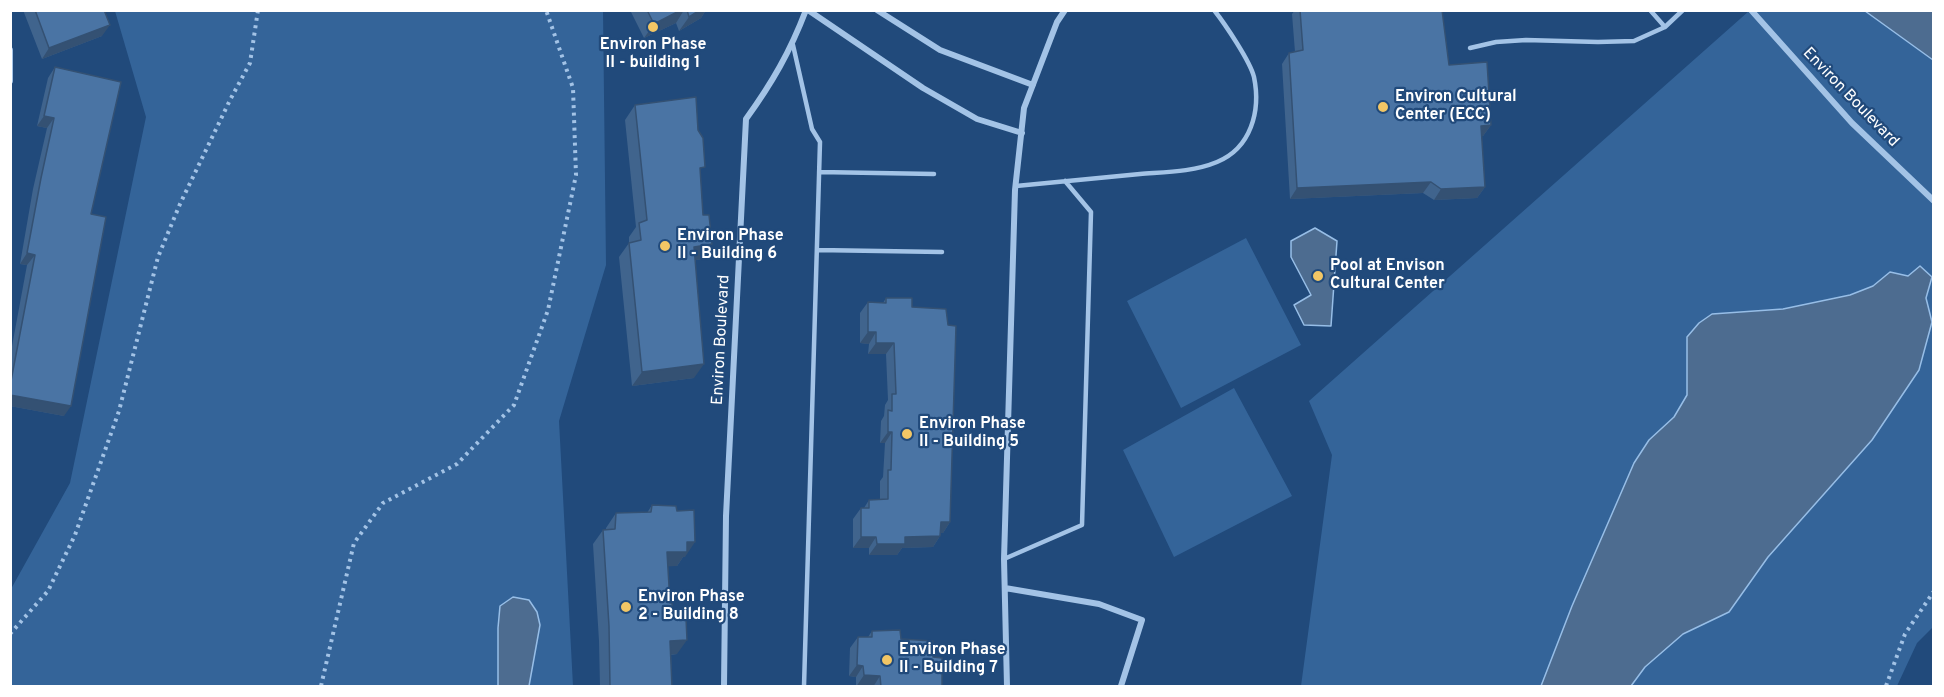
<!DOCTYPE html>
<html>
<head>
<meta charset="utf-8">
<style>
  body { margin:0 }
  #map { position:relative; width:1944px; height:697px; overflow:hidden; background:#214a7b; font-family:Overpass,sans-serif }
  canvas { display:block }
  .frame { position:absolute; inset:0; border:12px solid #fff; pointer-events:none }
</style>
</head>
<body>
<div id="map">
<canvas width="1944" height="697"></canvas>
<div class="frame"></div>
</div>
<script>
const c = document.querySelector('canvas').getContext('2d');
c.lineJoin = 'round';
function fillPath(path, color) { c.fillStyle = color; c.fill(path, 'evenodd'); }
function stroke(path, color, width, dash) { c.strokeStyle = color; c.lineWidth = width; c.lineCap = dash ? 'butt' : 'round'; c.setLineDash(dash || []); c.stroke(path); }
function drawText(font, color, halo, rows, align = 'center') {
  c.font = font + ' Overpass,sans-serif'; c.lineWidth = 4.5; c.setLineDash([]); c.textBaseline = 'middle'; c.strokeStyle = halo; c.fillStyle = color; for (const [text, x, y, turn = 0] of rows) {
    c.save(); c.translate(x, y); c.rotate((+turn || 0) * Math.PI / 180); c.textAlign = isNaN(turn) ? turn : align; if (halo) c.strokeText(text, 0, 0); c.fillText(text, 0, 0); c.restore();
  }
}
fillPath(new Path2D(`
  M 115,11 L 603,11 L 606,265 L 559,421 L 573,686 L 11,686 L 11,589 L 70,483 L 146,117 Z
  M 1749,11 L 1933,11 L 1933,627 L 1917,643 L 1897,686 L 1301,686 L 1332,455 L 1309,401 Z
  M 1246,238 L 1301,345 L 1181,408 L 1127,301 Z
  M 1234,388 L 1292,496 L 1174,557 L 1123,450 Z`), '#346499');
const water = new Path2D(`
  M 1865,11 L 1933,11 L 1933,60 Z
  M 1315,228 L 1337,241 L 1331,326 L 1304,325 L 1294,305 L 1311,295 L 1291,257 L 1291,241 Z
  M 1920,266 L 1932,277 L 1926,298 L 1932,322 L 1919,370 L 1872,440 L 1768,557 L 1729,612 L 1683,634 L 1645,667 L 1631,686 L 1541,686 L 1572,606 L 1634,463 L 1649,440 L 1674,417 L 1687,395 L 1687,337 L 1699,323 L 1712,314 L 1783,309 L 1850,295 L 1873,286 L 1890,272 L 1908,276 Z
  M 513,597 L 529,600 L 537,612 L 540,625 L 529,686 L 498,686 L 498,628 L 500,606 Z`);
fillPath(water, '#4d6c90');
stroke(water, '#97bee7', 1.5);
stroke(new Path2D(`
  M 10,634 L 48,591 L 75,535 L 119,411 L 158,257 L 180,204 L 230,100 L 250,63 L 258,10
  M 321,686 L 354,543 L 383,503 L 457,464 L 514,405 L 548,310 L 576,175 L 573,88 L 546,10
  M 1886,686 L 1905,634 L 1934,591`), '#a3c3e6', 4, [3, 4.5]);
stroke(new Path2D(`
  M 1650,10 L 1665,27 L 1683,10
  M 793,45 L 812,129 L 820,142 L 804,686
  M 1470,48 L 1496,42 L 1526,40 L 1598,42 L 1634,41 L 1665,27
  M 819,172 L 934,174
  M 1016,186 C 1057,182 1098,178 1140,174 C 1165,172 1193,172 1217,162 C 1251,148 1261,111 1254,77 C 1250,61 1225,24 1214,10
  M 817,250 L 942,252
  M 1004,559 L 1082,525 L 1091,212 L 1065,181`), '#a3c3e6', 4.5);
stroke(new Path2D(`
  M 808,10 L 923,88 L 977,119 L 1022,133
  M 877,10 L 940,50 L 1033,85
  M 1751,10 L 1852,123 L 1934,201
  M 10,50 L 10,81
  M 1005,588 L 1099,604 L 1142,620 L 1121,686
  M 724,686 L 726,516 L 746,119 C 772,83 790,52 806,10
  M 1007,686 L 1004,559 L 1015,190 L 1024,108 L 1057,22 L 1065,10`), '#a3c3e6', 6);
fillPath(new Path2D(`
  M 23,10 L 104,10 L 102,36 L 42,59 Z
  M 630,10 L 706,10 L 701,18 L 679,31 L 676,23 L 644,38 Z
  M 1295,10 L 1442,10 L 1449,65 L 1491,125 L 1483,136 L 1481,136 L 1485,187 L 1477,198 L 1434,200 L 1423,193 L 1290,199 L 1282,64 L 1289,53 L 1295,52 L 1292,14 Z
  M 55,67 L 91,214 L 64,416 L 10,406 L 10,357 L 27,265 L 20,264 L 33,189 L 47,128 L 37,126 L 48,78 Z
  M 635,105 L 700,174 L 702,259 L 696,260 L 694,378 L 632,386 L 619,257 L 629,243 L 629,237 L 636,227 L 625,120 Z
  M 886,298 L 912,307 L 950,522 L 943,533 L 941,533 L 940,536 L 933,547 L 902,548 L 897,555 L 869,555 L 869,548 L 853,548 L 853,519 L 861,508 L 864,508 L 869,500 L 880,500 L 880,481 L 883,477 L 885,443 L 880,443 L 881,421 L 884,416 L 885,405 L 888,400 L 886,354 L 868,354 L 869,344 L 860,343 L 860,313 L 868,302 L 883,303 Z
  M 652,505 L 685,557 L 683,557 L 677,566 L 668,566 L 670,603 L 677,654 L 671,655 L 672,687 L 600,687 L 599,641 L 593,544 L 603,530 L 606,530 L 606,528 L 616,513 L 647,513 Z
  M 872,631 L 901,639 L 933,657 L 942,687 L 856,687 L 856,677 L 849,676 L 850,648 L 858,637 L 868,637 Z`), '#40648d');
fillPath(new Path2D(`
  M 681,10 L 684,10 L 676,23 L 644,38 L 654,24 Z
  M 699,10 L 706,10 L 701,18 L 679,31 L 689,17 Z
  M 110,25 L 102,36 L 42,59 L 49,48 Z
  M 44,116 L 54,118 L 47,128 L 37,126 Z
  M 1491,125 L 1483,136 L 1473,137 L 1481,126 Z
  M 1431,182 L 1423,193 L 1290,199 L 1297,188 Z
  M 1485,187 L 1477,198 L 1434,200 L 1441,189 Z
  M 712,244 L 702,259 L 684,262 L 694,247 Z
  M 27,253 L 35,255 L 27,265 L 20,264 Z
  M 868,332 L 876,332 L 869,344 L 860,343 Z
  M 876,343 L 894,343 L 886,354 L 868,354 Z
  M 704,364 L 694,378 L 632,386 L 642,372 Z
  M 10,395 L 71,406 L 64,416 L 10,406 Z
  M 888,432 L 892,432 L 885,443 L 880,443 Z
  M 941,522 L 950,522 L 943,533 L 933,533 Z
  M 940,536 L 933,547 L 902,548 L 897,555 L 869,555 L 877,544 L 905,537 Z
  M 861,537 L 876,537 L 869,548 L 853,548 Z
  M 687,542 L 695,542 L 685,557 L 683,557 L 677,566 L 657,567 L 667,552 Z
  M 687,640 L 677,654 L 660,656 L 670,641 Z
  M 857,665 L 863,666 L 856,677 L 849,676 Z
  M 864,675 L 880,676 L 873,687 L 856,687 Z`), '#345173');
const building = new Path2D(`
  M 35,10 L 104,10 L 110,25 L 49,48 Z
  M 647,10 L 681,10 L 654,24 Z
  M 687,10 L 700,10 L 689,17 Z
  M 1300,10 L 1442,10 L 1449,65 L 1487,62 L 1491,125 L 1481,126 L 1485,187 L 1441,189 L 1431,182 L 1297,188 L 1289,53 L 1303,50 Z
  M 55,67 L 121,82 L 91,214 L 106,217 L 71,406 L 10,395 L 10,386 L 35,255 L 27,253 L 41,178 L 54,118 L 44,116 Z
  M 696,97 L 698,130 L 703,138 L 705,167 L 700,168 L 703,215 L 709,215 L 712,244 L 694,247 L 704,364 L 642,372 L 629,243 L 641,240 L 639,223 L 647,220 L 635,105 Z
  M 886,298 L 912,298 L 912,307 L 946,309 L 948,325 L 956,326 L 950,522 L 941,522 L 940,536 L 905,537 L 905,544 L 877,544 L 876,537 L 861,537 L 861,508 L 869,508 L 869,500 L 888,499 L 888,470 L 891,470 L 892,432 L 888,432 L 888,410 L 892,411 L 892,394 L 896,394 L 894,343 L 876,343 L 876,332 L 868,332 L 868,302 L 886,303 Z
  M 652,505 L 676,506 L 677,511 L 694,510 L 695,542 L 687,542 L 687,552 L 667,552 L 670,603 L 672,603 L 673,617 L 686,618 L 687,640 L 670,641 L 672,687 L 610,687 L 609,626 L 603,530 L 615,529 L 616,513 L 651,512 Z
  M 900,630 L 901,639 L 933,641 L 933,657 L 942,658 L 942,687 L 881,687 L 880,676 L 864,675 L 863,666 L 857,665 L 858,637 L 872,637 L 872,631 Z`);
fillPath(building, '#4a74a4');
stroke(building, '#345173', 1.5);
for (const [x, y, r, color] of [
  [653,27,6,"#f2c665"],
  [1383,107,6,"#f2c665"],
  [665,246,6,"#f2c665"],
  [1318,276,6,"#f2c665"],
  [907,434,6,"#f2c665"],
  [626,607,6,"#f2c665"],
  [887,660,6,"#f2c665"]
]) { const dot = new Path2D(); dot.arc(x, y, r, 0, 2 * Math.PI); c.fillStyle = color; c.fill(dot); stroke(dot, '#214a7b', 2); }
drawText('bold 16px', '#fff', '#214a7b', [
  ["Environ Phase",653,46,"center"],
  ["II - building 1",653,64,"center"],
  ["Environ Cultural",1395,98],
  ["Center (ECC)",1395,116],
  ["Environ Phase",677,237],
  ["II - Building 6",677,255],
  ["Pool at Envison",1330,267],
  ["Cultural Center",1330,285],
  ["Environ Phase",919,425],
  ["II - Building 5",919,443],
  ["Environ Phase",638,598],
  ["2 - Building 8",638,616],
  ["Environ Phase",899,651],
  ["II - Building 7",899,669]
], 'left');
drawText('16px', '#fff', '#214a7b', [
  ["Environ Boulevard",1850,98,46],
  ["Environ Boulevard",722,340,-87]
]);
</script>
</body>
</html>
